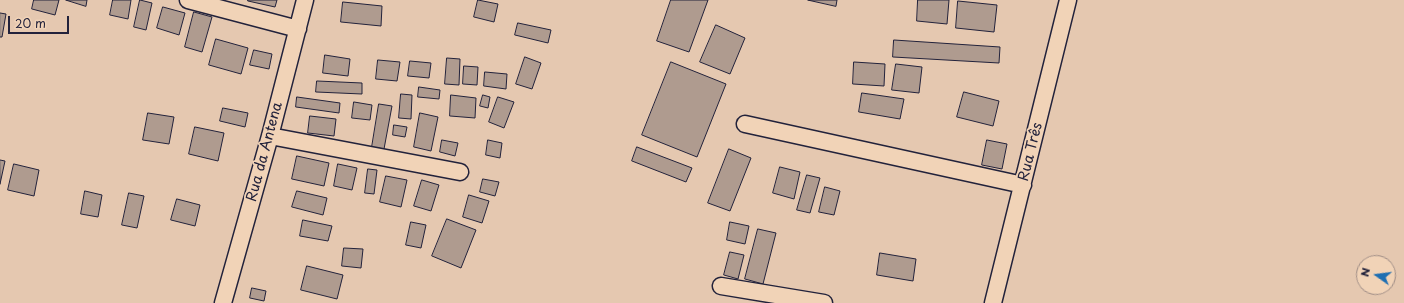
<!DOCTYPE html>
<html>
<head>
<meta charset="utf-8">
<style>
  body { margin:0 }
  #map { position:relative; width:1404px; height:303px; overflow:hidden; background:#e5c8b0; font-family:"Playpen Sans",sans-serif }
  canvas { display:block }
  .north { position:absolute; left:1356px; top:255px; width:40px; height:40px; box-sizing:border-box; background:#f1d3b7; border:1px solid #9e8c85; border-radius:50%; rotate:284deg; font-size:11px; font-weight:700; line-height:16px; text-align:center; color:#22223b }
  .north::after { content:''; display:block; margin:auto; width:14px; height:18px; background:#1f6fb2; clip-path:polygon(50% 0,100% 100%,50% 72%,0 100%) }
  .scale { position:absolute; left:8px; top:16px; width:61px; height:18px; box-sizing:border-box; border:2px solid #22223b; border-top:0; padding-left:5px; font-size:12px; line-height:14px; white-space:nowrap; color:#22223b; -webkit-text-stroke:3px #f1d3b7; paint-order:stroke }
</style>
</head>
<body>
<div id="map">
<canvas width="1404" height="303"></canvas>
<div class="north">N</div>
<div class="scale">20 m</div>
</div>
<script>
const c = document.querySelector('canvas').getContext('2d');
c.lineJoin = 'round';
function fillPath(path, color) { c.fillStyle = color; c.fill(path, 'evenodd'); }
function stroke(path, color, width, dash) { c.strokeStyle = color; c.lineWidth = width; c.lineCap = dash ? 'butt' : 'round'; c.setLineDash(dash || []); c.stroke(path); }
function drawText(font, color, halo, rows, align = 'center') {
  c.font = font + ' "Playpen Sans",sans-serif'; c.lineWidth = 3.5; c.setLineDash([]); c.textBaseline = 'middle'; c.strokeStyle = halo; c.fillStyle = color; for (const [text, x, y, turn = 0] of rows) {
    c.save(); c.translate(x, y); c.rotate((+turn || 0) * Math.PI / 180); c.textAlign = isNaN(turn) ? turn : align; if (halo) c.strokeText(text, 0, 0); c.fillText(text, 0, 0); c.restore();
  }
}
const building = new Path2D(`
  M 34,0 L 59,0 L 55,15 L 32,9 Z
  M 66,0 L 87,0 L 86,6 Z
  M 113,0 L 131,0 L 128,19 L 110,15 Z
  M 140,0 L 152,3 L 146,30 L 134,27 Z
  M 248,0 L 277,0 L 275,7 L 248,1 Z
  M 478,0 L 498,4 L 494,22 L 474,17 Z
  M 671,0 L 708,0 L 689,52 L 657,41 Z
  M 808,0 L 837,0 L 836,6 Z
  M 918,0 L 949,0 L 947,24 L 917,21 Z
  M 958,1 L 997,5 L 994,32 L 956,28 Z
  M 343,2 L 382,6 L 381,26 L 341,22 Z
  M 163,7 L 185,13 L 179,35 L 157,28 Z
  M 194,12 L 212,17 L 202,52 L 185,47 Z
  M 0,13 L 6,14 L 2,37 L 0,37 Z
  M 518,23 L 551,30 L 548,43 L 515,35 Z
  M 716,25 L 745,38 L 730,74 L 700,62 Z
  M 216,39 L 248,48 L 241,74 L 209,65 Z
  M 894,40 L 1000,47 L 999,63 L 893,57 Z
  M 254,50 L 272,54 L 269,69 L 250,65 Z
  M 325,55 L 350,59 L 348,76 L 323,73 Z
  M 525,57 L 541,63 L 532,89 L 516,84 Z
  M 447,58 L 460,59 L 459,85 L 445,84 Z
  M 378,60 L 400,62 L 397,81 L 376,79 Z
  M 410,61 L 431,63 L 429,78 L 408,76 Z
  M 671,62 L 726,84 L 697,157 L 642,135 Z
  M 854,62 L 885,64 L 884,86 L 853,84 Z
  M 896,64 L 922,67 L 919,93 L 892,90 Z
  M 464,66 L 478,67 L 477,85 L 463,84 Z
  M 485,72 L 507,74 L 506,89 L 484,86 Z
  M 317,81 L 362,83 L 362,94 L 316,92 Z
  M 419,87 L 440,90 L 439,99 L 418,97 Z
  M 964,92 L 999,101 L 993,126 L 957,117 Z
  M 862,93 L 904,99 L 900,119 L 859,112 Z
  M 401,94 L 412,95 L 411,119 L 399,118 Z
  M 451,95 L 476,98 L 475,118 L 450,116 Z
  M 483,95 L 490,97 L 488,108 L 480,106 Z
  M 297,97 L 340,103 L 339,113 L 296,107 Z
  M 498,97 L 514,102 L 504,128 L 489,122 Z
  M 354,102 L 372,105 L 370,120 L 352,118 Z
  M 379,104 L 392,106 L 384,149 L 372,147 Z
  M 223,108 L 248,113 L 245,127 L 220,121 Z
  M 148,113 L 174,117 L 169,144 L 143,140 Z
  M 420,113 L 438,117 L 431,151 L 414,147 Z
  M 310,116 L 336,119 L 334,136 L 308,133 Z
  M 394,125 L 407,127 L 405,137 L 393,135 Z
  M 195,127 L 224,133 L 218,161 L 189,154 Z
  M 442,140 L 458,143 L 455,156 L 440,152 Z
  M 488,140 L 502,143 L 500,158 L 486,155 Z
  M 987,140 L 1007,144 L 1002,169 L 982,165 Z
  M 637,147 L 692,168 L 686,182 L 632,161 Z
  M 729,149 L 751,158 L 730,211 L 708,203 Z
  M 297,156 L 329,163 L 324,186 L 292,179 Z
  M 0,160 L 5,161 L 0,184 Z
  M 14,164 L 39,170 L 34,196 L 8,190 Z
  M 338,164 L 357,168 L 352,190 L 334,186 Z
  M 780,167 L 800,172 L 794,199 L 773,193 Z
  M 368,169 L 377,170 L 374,194 L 365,193 Z
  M 807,175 L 820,178 L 810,213 L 797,210 Z
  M 386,176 L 407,180 L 401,207 L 380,202 Z
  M 483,179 L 499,182 L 495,196 L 480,192 Z
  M 422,180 L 439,185 L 431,211 L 414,206 Z
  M 825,187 L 840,191 L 834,215 L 819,212 Z
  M 85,191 L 102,195 L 98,217 L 81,214 Z
  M 297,191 L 327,198 L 323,215 L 292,207 Z
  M 129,193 L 144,196 L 137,228 L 122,225 Z
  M 469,195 L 489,201 L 482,223 L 463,217 Z
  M 177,199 L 200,205 L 195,226 L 171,220 Z
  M 447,219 L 476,230 L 461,268 L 432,256 Z
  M 303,220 L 332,226 L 328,241 L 300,236 Z
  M 411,222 L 426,225 L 421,248 L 406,245 Z
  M 730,222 L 749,226 L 745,244 L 727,240 Z
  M 758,229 L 776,233 L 763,284 L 745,279 Z
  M 344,248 L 363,249 L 361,268 L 342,266 Z
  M 730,252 L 744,255 L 738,279 L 724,275 Z
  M 880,253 L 916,259 L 913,281 L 877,275 Z
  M 307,266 L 343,275 L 337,299 L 301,290 Z
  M 252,288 L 266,291 L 264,301 L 250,298 Z`);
fillPath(building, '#af9b8f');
stroke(building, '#22223b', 1);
const minor = new Path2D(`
  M 188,0 L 298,29
  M 745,124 L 1023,185
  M 270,136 L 460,172
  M 721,286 L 824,303
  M 223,303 L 270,136 L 305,0
  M 993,303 L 1068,0`);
stroke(minor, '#22223b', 19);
stroke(minor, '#f1d3b7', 16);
drawText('14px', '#22223b', '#f1d3b7', [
  ["Rua da Antena",265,152,-75],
  ["Rua Três",1031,152,-76]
]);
</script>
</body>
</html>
